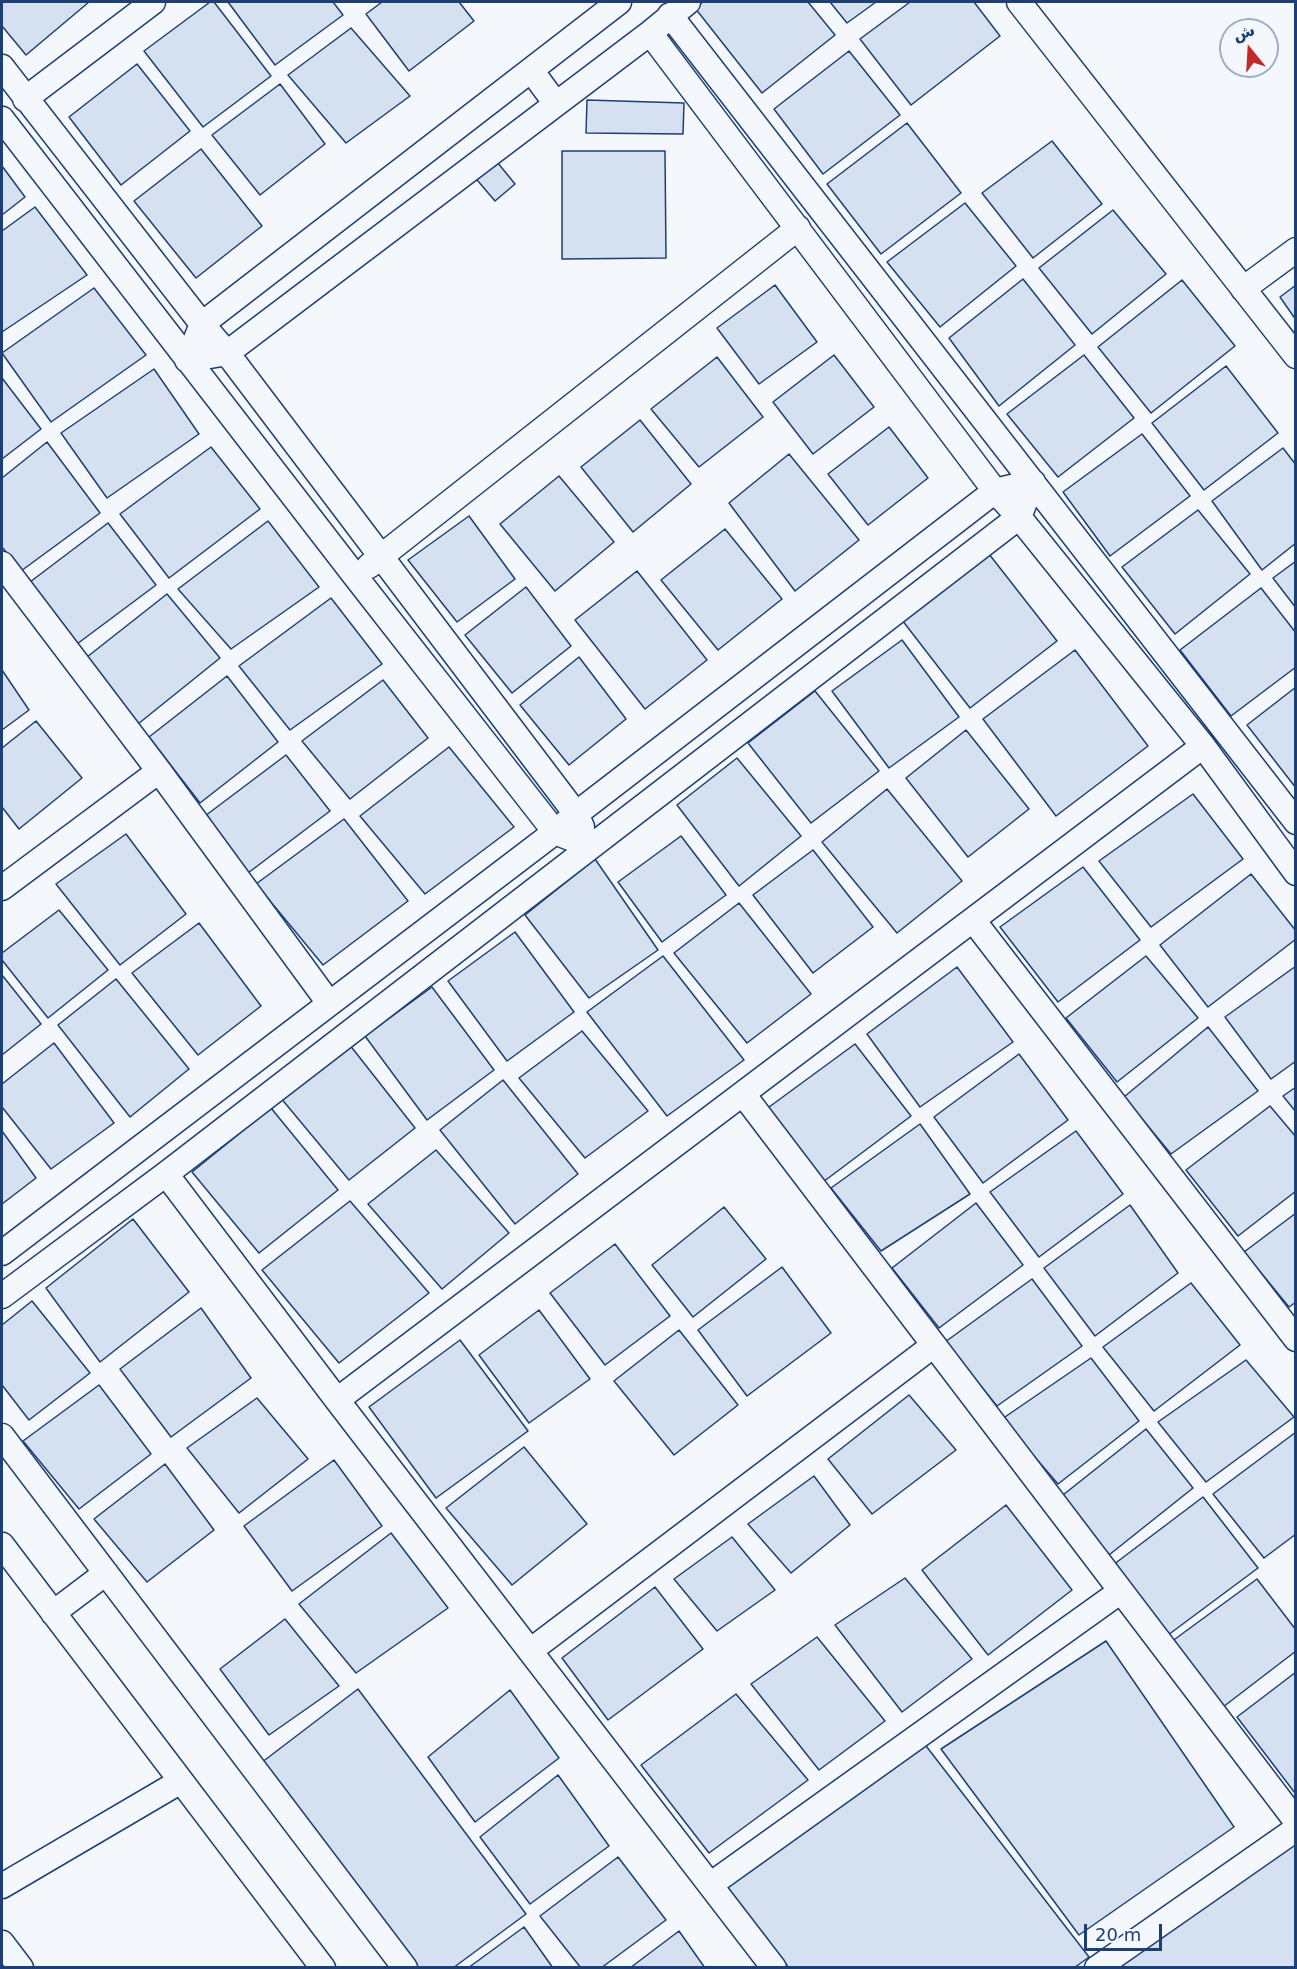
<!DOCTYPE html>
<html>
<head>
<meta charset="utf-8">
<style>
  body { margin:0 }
  #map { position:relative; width:1297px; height:1969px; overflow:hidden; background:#f4f7fb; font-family:"DejaVu Sans","Noto Naskh Arabic",sans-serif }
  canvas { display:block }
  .frame { position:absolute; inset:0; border:3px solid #1d3f73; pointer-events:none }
  .north { position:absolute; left:1219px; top:18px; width:60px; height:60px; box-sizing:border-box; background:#f4f7fb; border:2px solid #9eadc5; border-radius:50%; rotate:342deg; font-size:16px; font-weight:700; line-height:24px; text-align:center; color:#1d3f73 }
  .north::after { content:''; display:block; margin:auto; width:21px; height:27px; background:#c62828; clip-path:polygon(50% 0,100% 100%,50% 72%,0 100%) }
  .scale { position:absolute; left:1084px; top:1924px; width:78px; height:27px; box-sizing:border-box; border:3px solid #1d3f73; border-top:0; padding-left:8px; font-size:18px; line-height:21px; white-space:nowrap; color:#1d3f73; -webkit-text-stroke:4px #f4f7fb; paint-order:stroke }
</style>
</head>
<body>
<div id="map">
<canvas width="1297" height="1969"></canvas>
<div class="frame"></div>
<div class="north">ش</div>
<div class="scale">20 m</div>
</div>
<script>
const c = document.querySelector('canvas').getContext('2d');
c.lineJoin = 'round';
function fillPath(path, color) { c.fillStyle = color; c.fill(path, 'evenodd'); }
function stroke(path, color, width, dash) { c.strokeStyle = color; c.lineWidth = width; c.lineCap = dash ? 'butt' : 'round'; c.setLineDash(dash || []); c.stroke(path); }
const building = new Path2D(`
  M 2,2 L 89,2 L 26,55 L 2,26 Z
  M 210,2 L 214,2 L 271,76 L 203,127 L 144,51 Z
  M 228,2 L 333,2 L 343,15 L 275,65 Z
  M 382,2 L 459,2 L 474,21 L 409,71 L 366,14 Z
  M 703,2 L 808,2 L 835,35 L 762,93 L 695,8 Z
  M 830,2 L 876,2 L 847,23 Z
  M 910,2 L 974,2 L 1000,36 L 911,105 L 860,39 Z
  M 351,28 L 410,96 L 346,143 L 288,75 Z
  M 849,51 L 900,115 L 823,174 L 774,109 Z
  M 137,64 L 190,131 L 121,185 L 69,117 Z
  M 280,84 L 325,144 L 260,195 L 212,135 Z
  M 587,100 L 684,103 L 683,134 L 586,133 Z
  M 907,123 L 961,193 L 881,254 L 827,184 Z
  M 1052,141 L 1102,204 L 1033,258 L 982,193 Z
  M 201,149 L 262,226 L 196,278 L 134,201 Z
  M 562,151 L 665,151 L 666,258 L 562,259 Z
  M 493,157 L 515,184 L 495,201 L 472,174 Z
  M 2,166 L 25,197 L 2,215 Z
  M 965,203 L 1016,266 L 940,327 L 887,262 Z
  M 35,207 L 87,275 L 2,332 L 2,231 Z
  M 1113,210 L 1166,274 L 1092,334 L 1039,268 Z
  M 1023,279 L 1075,345 L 999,406 L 949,338 Z
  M 1182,280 L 1235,346 L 1151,413 L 1098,347 Z
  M 775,285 L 817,342 L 759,384 L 717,328 Z
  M 1296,285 L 1296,320 L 1280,297 Z
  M 94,288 L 146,355 L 51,422 L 2,353 Z
  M 834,355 L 874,407 L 813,454 L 773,402 Z
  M 1084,355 L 1134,418 L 1058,477 L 1007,414 Z
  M 717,357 L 763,417 L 699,467 L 651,409 Z
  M 1226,366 L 1278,433 L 1204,490 L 1152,423 Z
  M 154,369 L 199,434 L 107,498 L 61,433 Z
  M 2,378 L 41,429 L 2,459 Z
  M 640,420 L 691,484 L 633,532 L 581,467 Z
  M 889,427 L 928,478 L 868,525 L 828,474 Z
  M 1142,434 L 1190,496 L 1110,556 L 1063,492 Z
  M 47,442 L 100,513 L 21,571 L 2,547 L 2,478 Z
  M 211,447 L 260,509 L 169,578 L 120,514 Z
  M 1283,448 L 1296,465 L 1296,543 L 1262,570 L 1212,501 Z
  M 789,454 L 859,540 L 795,591 L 729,503 Z
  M 559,476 L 614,542 L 555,591 L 500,524 Z
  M 1198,510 L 1250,574 L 1175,634 L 1122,567 Z
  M 469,516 L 515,579 L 457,622 L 408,560 Z
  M 268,521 L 319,587 L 231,649 L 178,589 Z
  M 108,523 L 156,585 L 77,644 L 30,582 Z
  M 725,529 L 782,599 L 718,650 L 661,580 Z
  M 989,554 L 1057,641 L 970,708 L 902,620 Z
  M 1296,561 L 1296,608 L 1273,578 Z
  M 637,571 L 707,660 L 645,709 L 575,620 Z
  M 526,587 L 571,646 L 512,693 L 465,635 Z
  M 1261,588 L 1296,633 L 1296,667 L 1231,716 L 1180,650 Z
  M 167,594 L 220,658 L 138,724 L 87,657 Z
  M 331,598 L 382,664 L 290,730 L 239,666 Z
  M 902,640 L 959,717 L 889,768 L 832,691 Z
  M 1075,650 L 1148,746 L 1056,816 L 983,719 Z
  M 579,657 L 626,719 L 569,765 L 520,705 Z
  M 2,670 L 29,710 L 2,730 Z
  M 227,676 L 278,742 L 200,803 L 149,737 Z
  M 383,680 L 428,738 L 350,799 L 302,741 Z
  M 1296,687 L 1296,788 L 1247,725 Z
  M 815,691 L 879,771 L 811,823 L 748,743 Z
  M 36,721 L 82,778 L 19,829 L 2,807 L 2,748 Z
  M 966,730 L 1029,809 L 968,857 L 906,778 Z
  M 449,747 L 514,827 L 425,894 L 360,816 Z
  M 286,755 L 330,811 L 248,873 L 205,816 Z
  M 737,758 L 801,836 L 739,886 L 677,805 Z
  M 887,789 L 962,881 L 897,933 L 822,842 Z
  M 1193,794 L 1243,859 L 1151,927 L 1099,861 Z
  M 344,819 L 408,901 L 323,965 L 256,884 Z
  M 126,834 L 186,914 L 120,965 L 56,884 Z
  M 681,836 L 726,895 L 662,942 L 618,882 Z
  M 813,850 L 873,927 L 813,973 L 753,895 Z
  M 595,859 L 658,950 L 589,998 L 525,915 Z
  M 1083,867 L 1140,940 L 1058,1002 L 1000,927 Z
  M 1251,874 L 1296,931 L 1296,939 L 1208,1007 L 1160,945 Z
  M 739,903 L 811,994 L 747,1043 L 674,953 Z
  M 59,910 L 108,970 L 48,1018 L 2,960 L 2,953 Z
  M 199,923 L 261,1006 L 198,1055 L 132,973 Z
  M 515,932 L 574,1012 L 507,1061 L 448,981 Z
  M 663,956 L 744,1060 L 667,1116 L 587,1012 Z
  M 1146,956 L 1198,1018 L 1117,1082 L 1066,1018 Z
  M 1296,966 L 1296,1061 L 1271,1079 L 1225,1017 Z
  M 957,967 L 1013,1042 L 920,1107 L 867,1034 Z
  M 2,975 L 41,1024 L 2,1055 Z
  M 116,979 L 189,1069 L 130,1117 L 58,1025 Z
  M 432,987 L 494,1070 L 427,1120 L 365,1036 Z
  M 1208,1027 L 1258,1091 L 1171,1154 L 1124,1097 Z
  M 582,1031 L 648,1111 L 585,1158 L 519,1078 Z
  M 54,1043 L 114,1123 L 51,1169 L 2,1107 L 2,1084 Z
  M 349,1044 L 415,1128 L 349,1180 L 280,1097 Z
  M 855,1044 L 911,1116 L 823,1182 L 765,1110 Z
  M 1019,1054 L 1068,1120 L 983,1183 L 934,1117 Z
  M 503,1080 L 578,1174 L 515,1224 L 440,1130 Z
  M 1296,1087 L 1296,1112 L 1283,1096 Z
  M 1270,1106 L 1296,1137 L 1296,1191 L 1238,1236 L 1186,1170 Z
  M 271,1108 L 338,1190 L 259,1253 L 192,1172 Z
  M 920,1124 L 970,1194 L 881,1251 L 831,1188 Z
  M 2,1131 L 36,1178 L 2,1204 Z
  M 1076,1131 L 1123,1194 L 1039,1257 L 990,1192 Z
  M 436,1150 L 509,1233 L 442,1289 L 368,1204 Z
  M 350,1201 L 429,1293 L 339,1363 L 262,1270 Z
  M 976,1203 L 1023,1265 L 939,1328 L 892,1268 Z
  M 1130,1205 L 1178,1273 L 1095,1336 L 1044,1268 Z
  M 724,1207 L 766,1259 L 693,1317 L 652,1265 Z
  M 1296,1213 L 1296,1302 L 1289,1307 L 1244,1252 Z
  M 133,1219 L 189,1292 L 100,1362 L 46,1288 Z
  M 615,1244 L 670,1316 L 605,1365 L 550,1293 Z
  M 782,1267 L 831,1333 L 747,1396 L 698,1330 Z
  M 1032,1279 L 1082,1346 L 997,1406 L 945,1342 Z
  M 1191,1283 L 1240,1345 L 1154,1411 L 1103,1347 Z
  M 32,1301 L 90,1373 L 29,1420 L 2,1385 L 2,1325 Z
  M 201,1308 L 251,1378 L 171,1437 L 120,1369 Z
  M 539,1310 L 590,1379 L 529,1423 L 479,1355 Z
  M 679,1330 L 738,1405 L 674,1455 L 614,1381 Z
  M 460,1340 L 528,1431 L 436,1498 L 369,1407 Z
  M 1091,1358 L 1139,1421 L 1058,1484 L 1002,1419 Z
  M 1246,1360 L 1294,1417 L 1206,1482 L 1158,1422 Z
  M 99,1385 L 151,1454 L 79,1509 L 23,1441 Z
  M 909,1395 L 956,1450 L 872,1514 L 828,1459 Z
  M 257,1398 L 308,1459 L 239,1513 L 187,1448 Z
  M 1146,1429 L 1193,1488 L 1109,1555 L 1063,1495 Z
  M 1296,1432 L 1296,1534 L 1264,1558 L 1213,1494 Z
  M 524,1447 L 587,1524 L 512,1585 L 446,1508 Z
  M 334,1460 L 382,1526 L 292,1591 L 244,1526 Z
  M 165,1464 L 214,1530 L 147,1582 L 94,1519 Z
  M 814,1476 L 850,1525 L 791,1573 L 748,1524 Z
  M 1203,1497 L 1258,1568 L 1164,1638 L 1109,1568 Z
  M 1006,1505 L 1072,1590 L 988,1655 L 922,1570 Z
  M 391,1533 L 448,1608 L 356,1673 L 299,1604 Z
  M 732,1537 L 775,1590 L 717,1631 L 674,1579 Z
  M 905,1578 L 972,1659 L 902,1712 L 835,1625 Z
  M 1257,1579 L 1296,1630 L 1296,1651 L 1223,1707 L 1171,1642 Z
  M 655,1587 L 703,1649 L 608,1720 L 562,1658 Z
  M 285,1619 L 339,1686 L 269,1735 L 220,1669 Z
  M 817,1637 L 885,1721 L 819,1770 L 751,1684 Z
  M 1106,1641 L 1234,1827 L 1079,1935 L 941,1749 Z
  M 1296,1672 L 1296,1793 L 1295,1793 L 1237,1717 Z
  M 358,1689 L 526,1914 L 453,1968 L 409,1968 L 257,1766 Z
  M 510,1690 L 559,1758 L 475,1822 L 428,1757 Z
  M 736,1694 L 808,1780 L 709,1853 L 641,1765 Z
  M 923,1742 L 1089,1957 L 1074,1968 L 789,1968 L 725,1886 Z
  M 558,1775 L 609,1846 L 530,1904 L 480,1837 Z
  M 1296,1843 L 1296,1968 L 1117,1968 Z
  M 618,1857 L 666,1920 L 601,1968 L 581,1968 L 540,1916 Z
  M 524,1927 L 553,1968 L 468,1968 Z
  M 679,1931 L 705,1968 L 630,1968 Z`);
fillPath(building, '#d5e0f0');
stroke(building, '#1d3f73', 1.5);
const street = new Path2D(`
  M 1019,2 L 1296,356
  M 670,15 L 1296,822
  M 650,33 L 995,491 L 1019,517 L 1203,746 L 1296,873
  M 2,67 L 202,324 L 227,353 L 576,814 L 582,827
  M 531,70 L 556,104
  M 25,99 L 153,2
  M 2,119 L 355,576 L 555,832 L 570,838
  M 1243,289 L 1296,250
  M 196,339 L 202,324 L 619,2
  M 187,360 L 227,353 L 650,33 L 688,2
  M 2,564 L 159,771 L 329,1003
  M 369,566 L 798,228
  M 2,888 L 159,771
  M 973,920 L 1296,1339
  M 743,1094 L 1296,1821
  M 166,1174 L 337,1400 L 774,1968
  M 2,1253 L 555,832 L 576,814 L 995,491 L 1033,482 L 1019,517 L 166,1174 L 2,1296
  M 337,1400 L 1203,746
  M 2,1436 L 405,1968
  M 2,1545 L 323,1968
  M 53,1613 L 106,1573
  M 530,1651 L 934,1345
  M 710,1885 L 1121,1591
  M 2,1886 L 181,1781
  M 2,1943 L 21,1968
  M 1097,1968 L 1296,1829`);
stroke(street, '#1d3f73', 27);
stroke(street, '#f4f7fb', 24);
</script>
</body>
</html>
